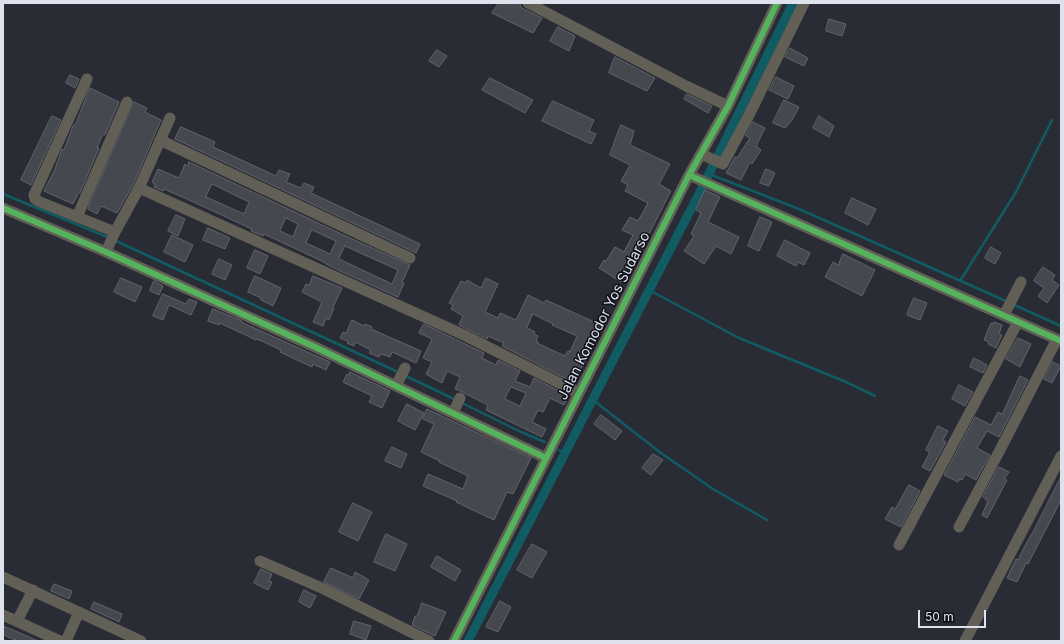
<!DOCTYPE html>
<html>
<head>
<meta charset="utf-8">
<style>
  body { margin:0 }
  #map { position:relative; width:1064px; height:644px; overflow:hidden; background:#292c35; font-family:Inter,sans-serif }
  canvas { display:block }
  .frame { position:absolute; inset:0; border:4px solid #dee2ed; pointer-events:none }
  .scale { position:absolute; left:918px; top:610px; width:68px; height:18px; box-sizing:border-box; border:2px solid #dee2ed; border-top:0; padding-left:5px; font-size:12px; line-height:14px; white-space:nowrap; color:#dee2ed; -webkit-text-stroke:3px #10121a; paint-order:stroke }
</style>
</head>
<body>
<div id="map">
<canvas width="1064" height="644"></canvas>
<div class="frame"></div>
<div class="scale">50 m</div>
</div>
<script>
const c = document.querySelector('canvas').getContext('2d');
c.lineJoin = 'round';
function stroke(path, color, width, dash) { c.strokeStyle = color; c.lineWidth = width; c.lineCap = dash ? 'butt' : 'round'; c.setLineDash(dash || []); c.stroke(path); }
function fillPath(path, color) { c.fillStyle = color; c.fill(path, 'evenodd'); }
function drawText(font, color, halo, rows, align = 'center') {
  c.font = font + ' Inter,sans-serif'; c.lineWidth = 3; c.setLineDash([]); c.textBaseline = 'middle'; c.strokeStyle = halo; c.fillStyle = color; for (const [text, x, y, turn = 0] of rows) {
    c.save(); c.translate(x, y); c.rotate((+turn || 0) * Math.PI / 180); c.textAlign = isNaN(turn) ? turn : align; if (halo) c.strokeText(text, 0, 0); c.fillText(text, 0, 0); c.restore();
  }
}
stroke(new Path2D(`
  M 709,174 L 799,209 L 1008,302
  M 3,194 L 110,238
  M 114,240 L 400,373
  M 960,281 L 1016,192 L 1052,120
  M 649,290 L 739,338 L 846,382 L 875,396
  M 1012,304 L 1061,326
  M 404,375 L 456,400
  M 593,400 L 661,453 L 713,489 L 767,520
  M 462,403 L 521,432 L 545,442
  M 559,450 L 565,453`), '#115b63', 2.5);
stroke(new Path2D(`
  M 468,641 L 703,186 L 793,3`), '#115b63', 9);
const building = new Path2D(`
  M 499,3 L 517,3 L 521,5 L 520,7 L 542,18 L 533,33 L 492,13 Z
  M 829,19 L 846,24 L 842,36 L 826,31 Z
  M 558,27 L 575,36 L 569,51 L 550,41 Z
  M 790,48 L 808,58 L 804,66 L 785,57 Z
  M 437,50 L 447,56 L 439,67 L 429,61 Z
  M 615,57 L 655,78 L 647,91 L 609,73 Z
  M 70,75 L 79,79 L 75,88 L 66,83 Z
  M 776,77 L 794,86 L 788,99 L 769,90 Z
  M 490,78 L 533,100 L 525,113 L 482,90 Z
  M 90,88 L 119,102 L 105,135 L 103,134 L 97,148 L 99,148 L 80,193 L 79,192 L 73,204 L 44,191 L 55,169 L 62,149 L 64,150 L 73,126 L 76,123 Z
  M 687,94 L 712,106 L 708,113 L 684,99 Z
  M 784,100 L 799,107 L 792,120 L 785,128 L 773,123 Z
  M 553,101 L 594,120 L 589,131 L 596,134 L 591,144 L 542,121 Z
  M 134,102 L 147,108 L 145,112 L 161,120 L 133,185 L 117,213 L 101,206 L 97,214 L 88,209 Z
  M 52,116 L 61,120 L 31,185 L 21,180 Z
  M 819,116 L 834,126 L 829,137 L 813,128 Z
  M 753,122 L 765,128 L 756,146 L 761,150 L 752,164 L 750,162 L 741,180 L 726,173 L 735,157 L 737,158 L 750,138 L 746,136 Z
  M 621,125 L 634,131 L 630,145 L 670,164 L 659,184 L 671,191 L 631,269 L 630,268 L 621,282 L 599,268 L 604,260 L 606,261 L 615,247 L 624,252 L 633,235 L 622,230 L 630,217 L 638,221 L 648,203 L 625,191 L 628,185 L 621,181 L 630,165 L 610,155 Z
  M 181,127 L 215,142 L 213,147 L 276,176 L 279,170 L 290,174 L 286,182 L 301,188 L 304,183 L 314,187 L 311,193 L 420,244 L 416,253 L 175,139 Z
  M 189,162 L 350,238 L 410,265 L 402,282 L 404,283 L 398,297 L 340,271 L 326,264 L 326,263 L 264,234 L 263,236 L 251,231 L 252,229 L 187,199 L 164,189 L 163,191 L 154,187 L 155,184 L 152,182 L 158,169 L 179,178 L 185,164 L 188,166 ZM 212,184 L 249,202 L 244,214 L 206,197 ZM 286,218 L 298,224 L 293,237 L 280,231 ZM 312,230 L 336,241 L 330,254 L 306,243 ZM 345,246 L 398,270 L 392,284 L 339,259 Z
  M 766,169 L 775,173 L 769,186 L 760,183 Z
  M 705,190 L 720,197 L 708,222 L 739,237 L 731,254 L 716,246 L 704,264 L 684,251 L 694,236 L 691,234 L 701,213 L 696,210 Z
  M 852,198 L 876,209 L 868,225 L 845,213 Z
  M 176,215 L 185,219 L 178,236 L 168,231 Z
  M 760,217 L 772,222 L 759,251 L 748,246 Z
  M 208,228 L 230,238 L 225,249 L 203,240 Z
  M 172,235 L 193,245 L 185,262 L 164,252 Z
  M 785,240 L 810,253 L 804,265 L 798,262 L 796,266 L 777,256 Z
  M 991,247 L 1001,253 L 995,264 L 985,258 Z
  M 255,250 L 268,256 L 260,274 L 247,268 Z
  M 843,254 L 875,270 L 862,296 L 825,277 L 833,262 L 838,265 Z
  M 219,259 L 232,265 L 225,280 L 212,274 Z
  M 1043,267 L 1055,275 L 1052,280 L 1059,285 L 1047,303 L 1038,296 L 1044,288 L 1034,281 Z
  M 255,276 L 281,288 L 273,306 L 261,300 L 261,298 L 248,292 Z
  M 313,276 L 342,288 L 333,307 L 334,308 L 329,320 L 326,318 L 323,326 L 313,322 L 322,302 L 302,292 L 306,284 L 309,285 Z
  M 121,278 L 142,287 L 135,302 L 114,292 Z
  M 486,278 L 498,284 L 485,312 L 498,318 L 500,313 L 516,320 L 528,295 L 544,303 L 546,300 L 601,325 L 592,344 L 589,342 L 582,357 L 586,359 L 574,383 L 502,346 L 504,343 L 488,336 L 487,339 L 459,325 L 463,316 L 451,309 L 453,305 L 449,303 L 461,281 L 465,283 L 467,280 L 481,288 ZM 533,314 L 553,324 L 552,325 L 577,336 L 570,352 L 568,351 L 565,356 L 537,343 L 538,342 L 536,341 L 538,336 L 534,334 L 535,332 L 527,328 Z
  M 154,281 L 163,286 L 159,295 L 150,291 Z
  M 163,294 L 186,304 L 189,299 L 197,302 L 191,315 L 169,305 L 163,320 L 153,316 Z
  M 914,298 L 927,303 L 920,320 L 907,315 Z
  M 213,309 L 242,321 L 241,322 L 330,362 L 326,370 L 313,364 L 312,367 L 280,352 L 281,350 L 257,339 L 256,340 L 220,323 L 219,325 L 208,321 Z
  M 352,320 L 364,326 L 365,324 L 372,327 L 371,329 L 421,351 L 416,363 L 392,352 L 390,357 L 381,354 L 379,357 L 369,353 L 371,350 L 355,342 L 354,346 L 347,343 L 348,341 L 340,338 L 343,332 L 346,333 Z
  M 994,322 L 1002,325 L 999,334 L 1002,335 L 996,348 L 988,344 L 989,342 L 984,340 L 991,323 L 993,324 Z
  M 424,324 L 484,353 L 482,358 L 496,365 L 498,360 L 520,371 L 515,381 L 530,387 L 534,378 L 569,396 L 564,405 L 550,398 L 543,412 L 538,410 L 532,422 L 546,429 L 542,437 L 486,410 L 488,405 L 466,394 L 463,392 L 455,389 L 460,377 L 447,371 L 442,383 L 426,374 L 432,362 L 423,358 L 432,339 L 419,333 ZM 511,387 L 526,393 L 520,406 L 505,399 Z
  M 1018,338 L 1031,344 L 1020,367 L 1006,359 Z
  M 974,358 L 987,365 L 983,373 L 970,367 Z
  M 1053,362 L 1061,366 L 1052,383 L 1044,379 Z
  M 350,372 L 390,391 L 382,408 L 369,402 L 372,396 L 343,382 L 347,374 L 349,375 Z
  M 1020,376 L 1028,380 L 999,437 L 987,431 L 977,448 L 990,455 L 976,480 L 965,474 L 962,480 L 960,479 L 958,482 L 944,475 L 975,417 L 991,425 L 998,412 L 1002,414 Z
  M 959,385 L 973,392 L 965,406 L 952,399 Z
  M 407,404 L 424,413 L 415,430 L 398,421 Z
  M 427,409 L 531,458 L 513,494 L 507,492 L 494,520 L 456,502 L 457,501 L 423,486 L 428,474 L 463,489 L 468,476 L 439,462 L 440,461 L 421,452 L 434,424 L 423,419 Z
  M 601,415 L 622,431 L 615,440 L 594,424 Z
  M 938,426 L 948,431 L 943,440 L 946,442 L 930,471 L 922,467 L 930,452 L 926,450 Z
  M 392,447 L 407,454 L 401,468 L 385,461 Z
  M 653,454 L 663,460 L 651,475 L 642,468 Z
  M 999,467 L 1009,472 L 1004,479 L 1007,480 L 987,518 L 982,515 L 988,501 L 983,497 Z
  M 1061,477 L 1061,500 L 1028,564 L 1026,563 L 1017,582 L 1007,578 L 1016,559 L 1018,560 L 1027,542 L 1033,532 Z
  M 909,485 L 920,491 L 901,527 L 885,519 L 892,507 L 895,509 Z
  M 353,503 L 372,512 L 358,541 L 339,532 Z
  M 386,534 L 407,544 L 395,571 L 374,562 Z
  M 532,544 L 547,552 L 532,578 L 517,570 Z
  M 437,556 L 461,570 L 455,581 L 431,567 Z
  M 331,568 L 353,578 L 355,572 L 369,580 L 359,599 L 324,582 Z
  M 261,569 L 272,574 L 269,581 L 272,582 L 268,590 L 254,583 Z
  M 54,584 L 72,591 L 69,599 L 51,591 Z
  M 304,590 L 316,596 L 310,608 L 299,602 Z
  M 500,601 L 511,607 L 498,632 L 486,627 Z
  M 94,602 L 122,614 L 119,622 L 91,609 Z
  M 422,603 L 446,612 L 435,636 L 412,625 L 415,616 L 417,616 Z
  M 354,621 L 371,626 L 366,640 L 350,634 Z
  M 3,626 L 20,633 L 38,641 L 18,641 L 8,637 L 3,634 Z`);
fillPath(building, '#46484f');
stroke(building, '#62636b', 1);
stroke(new Path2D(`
  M 528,3 L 686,86 L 728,106
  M 87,79 L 34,195 L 35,199 L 40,202 L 115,232
  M 160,140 L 410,258
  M 701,154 L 723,164 L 749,115 L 804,3
  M 689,175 L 1061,341
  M 139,188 L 464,335 L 579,393
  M 3,208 L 106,252 L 315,347 L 546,458
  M 77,217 L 127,102
  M 106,252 L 115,232 L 139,188 L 170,118
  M 1004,315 L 1021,282
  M 396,386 L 405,368
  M 453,413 L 460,398
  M 959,527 L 1000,450 L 1057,339
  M 899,545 L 1018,322
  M 260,561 L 324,589 L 429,641
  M 3,577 L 141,641
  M 3,615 L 60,641
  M 17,621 L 33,590
  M 66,641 L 79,612
  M 454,641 L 689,175 L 728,106 L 777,3
  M 965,641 L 1061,456`), '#625f56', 11);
stroke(new Path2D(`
  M 689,175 L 1061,341
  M 3,208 L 106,252 L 315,347 L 546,458
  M 454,641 L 689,175 L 728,106 L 777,3`), '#56b35d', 6);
drawText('14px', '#dee2ed', '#10121a', [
  ["Jalan Komodor Yos Sudarso",604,316,-63]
]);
</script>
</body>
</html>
